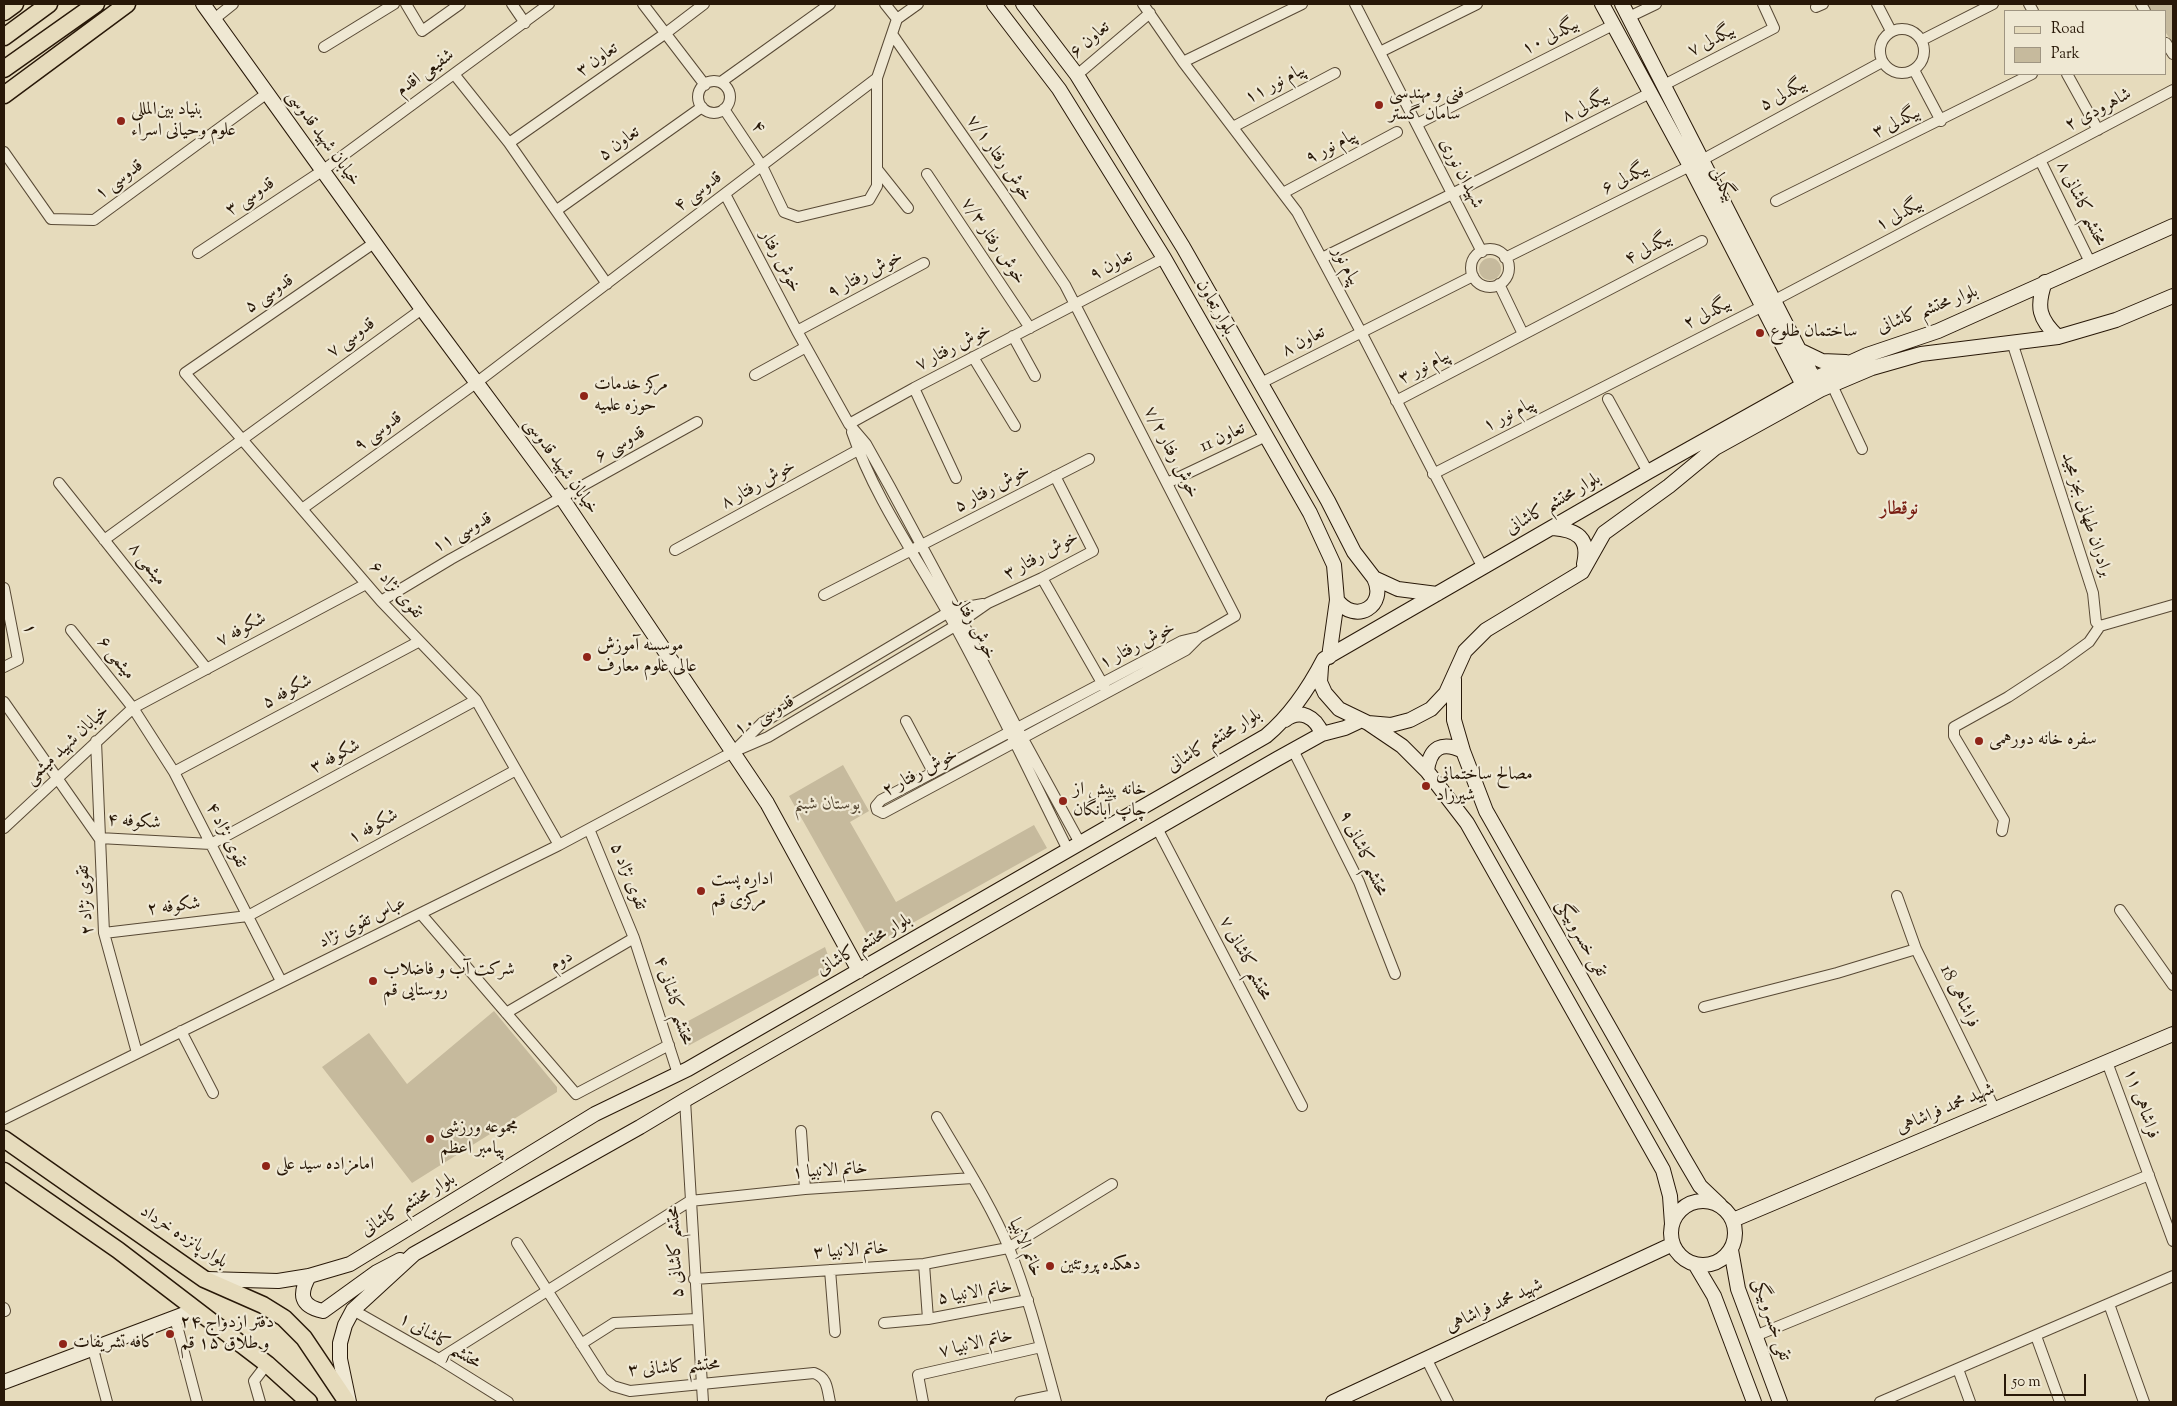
<!DOCTYPE html>
<html>
<head>
<meta charset="utf-8">
<style>
  body { margin:0 }
  #map { position:relative; width:2177px; height:1406px; overflow:hidden; background:#e6dbbc; font-family:"Sorts Mill Goudy",serif }
  canvas { display:block }
  .frame { position:absolute; inset:0; border:5px solid #281808; pointer-events:none }
  .legend { position:absolute; left:2004px; top:10px; width:162px; height:65px; box-sizing:border-box; background:#efe8d3; border:1px solid #9f9582; margin:0; padding:6px 9px; list-style:none; font-size:15px; color:#281808 }
  .legend li { display:flex; align-items:center; gap:10px; height:25px }
  .legend b { width:25px; border:1px solid #9f9582 }
  .scale { position:absolute; left:2004px; top:1374px; width:82px; height:22px; box-sizing:border-box; border:2px solid #281808; border-top:0; padding-left:6px; font-size:15px; line-height:18px; white-space:nowrap; color:#281808; -webkit-text-stroke:4px #efe8d3; paint-order:stroke }
</style>
</head>
<body>
<div id="map">
<canvas width="2177" height="1406"></canvas>
<div class="frame"></div>
<ul class="legend">
<li><b style="height:6px;background:#e6dbbc"></b>Road</li>
<li><b style="height:14px;background:#c6ba9d"></b>Park</li>
</ul>
<div class="scale">50 m</div>
</div>
<script>
const c = document.querySelector('canvas').getContext('2d');
c.lineJoin = 'round';
function fillPath(path, color) { c.fillStyle = color; c.fill(path, 'evenodd'); }
function stroke(path, color, width, dash) { c.strokeStyle = color; c.lineWidth = width; c.lineCap = dash ? 'butt' : 'round'; c.setLineDash(dash || []); c.stroke(path); }
function drawText(font, color, halo, rows, align = 'center') {
  c.font = font + ' "Sorts Mill Goudy",Amiri,serif'; c.lineWidth = 4.5; c.setLineDash([]); c.textBaseline = 'middle'; c.strokeStyle = halo; c.fillStyle = color; for (const [text, x, y, turn = 0] of rows) {
    c.save(); c.translate(x, y); c.rotate((+turn || 0) * Math.PI / 180); c.textAlign = isNaN(turn) ? turn : align; if (halo) c.strokeText(text, 0, 0); c.fillText(text, 0, 0); c.restore();
  }
}
fillPath(new Path2D(`
  M 2147,4 L 2173,4 L 2173,44 L 2166,33 L 2166,11 L 2152,11 Z
  M1479 269a11 11 0 1 1 22 0a11 11 0 1 1-22 0Z
  M 843,765 L 869,811 L 850,822 L 896,902 L 1034,825 L 1047,848 L 873,945 L 789,796 Z
  M 825,947 L 830,961 L 828,970 L 688,1046 L 679,1026 Z
  M 494,1011 L 557,1087 L 557,1092 L 412,1183 L 322,1067 L 369,1033 L 407,1084 Z`), '#c6ba9d');
const minor = new Path2D(`
  M 406,4 L 422,31 L 460,4
  M 512,4 L 525,23
  M 643,4 L 705,85
  M 1143,4 L 1183,62 L 1297,212 L 1361,332 L 1483,568
  M 1355,4 L 1482,252
  M 1877,4 L 1891,31
  M 2029,4 L 2033,11
  M 2141,4 L 2145,11
  M 1816,7 L 1823,4
  M 1629,17 L 1656,4
  M 897,19 L 918,4
  M 213,20 L 233,4
  M1880 51a22 22 0 1 1 44 0a22 22 0 1 1-44 0Z
  M 892,34 L 1002,192 L 1065,285 L 1235,616 L 1199,637 L 1186,650 L 883,813 L 877,810 L 876,806 L 881,800 L 1182,641 L 1199,637
  M 1922,40 L 1993,4
  M 2166,43 L 2173,54
  M 324,47 L 394,4
  M 1380,52 L 1477,4
  M 1183,62 L 1302,4
  M 1914,70 L 1941,121
  M 454,74 L 509,143 L 607,284
  M 2067,74 L 2098,130
  M 1077,75 L 1150,13
  M698 97a16 16 0 1 1 32 0a16 16 0 1 1-32 0Z
  M 721,82 L 830,4
  M 1664,85 L 1774,28 L 1763,4
  M 724,109 L 762,166 L 784,212 L 798,217 L 869,200 L 877,186 L 877,78
  M 1417,124 L 1613,25
  M 1233,127 L 1335,73
  M 509,143 L 666,33 L 704,4
  M 4,152 L 51,219 L 94,220 L 266,94
  M 1702,160 L 1882,62
  M 2040,160 L 2090,262
  M 877,169 L 908,208
  M 927,174 L 1030,328
  M 1283,193 L 1397,132
  M 725,194 L 797,331 L 849,424 L 866,444 L 890,487 L 962,621 L 1017,728 L 1080,843
  M 1776,201 L 2032,74
  M 557,210 L 702,107
  M 374,243 L 185,373 L 381,601 L 476,700 L 559,845
  M1471 268a19 19 0 1 1 38 0a19 19 0 1 1-38 0Z
  M 198,253 L 322,171 L 549,4
  M 1322,258 L 1452,194 L 1650,93
  M 1505,258 L 1690,166
  M 1499,284 L 1523,334
  M 1775,300 L 2173,90
  M 797,331 L 924,263
  M 1013,336 L 1035,376
  M 2012,342 L 2093,593 L 2096,622 L 2100,626 L 2173,605
  M 973,357 L 1015,426
  M 755,375 L 806,347
  M 1261,383 L 1473,276
  M 1832,385 L 1862,449
  M 914,388 L 956,478
  M 1608,399 L 1648,472
  M 1396,401 L 1702,241
  M 849,424 L 914,388 L 1164,258
  M 852,432 C 875,500 921,563 955,626 C 995,699 1031,776 1068,850
  M 1433,474 L 1763,306
  M 59,483 L 207,669
  M 1167,483 L 1266,436
  M 302,509 L 476,383 L 877,78 L 897,19 L 885,4
  M 104,540 L 422,309
  M 675,550 L 858,450
  M 1042,578 L 1105,688
  M 4,588 L 18,660 L 4,667
  M 824,595 L 1089,459
  M 381,601 L 451,559 L 697,422
  M 71,630 L 133,708 L 174,772 L 281,981
  M 4,702 L 99,838 L 211,844 L 476,700
  M 906,721 L 933,772
  M 96,741 L 104,933 L 137,1053
  M 737,748 L 762,723 L 947,613 L 955,609 L 983,604
  M 1293,750 L 1359,882 L 1395,974
  M 174,772 L 418,642
  M 4,828 L 133,708 L 366,584
  M 1157,828 L 1302,1106
  M 589,829 L 634,938 L 678,1074
  M 2002,831 L 2004,820 L 1954,736 L 1954,727 L 2008,697 L 2060,663 L 2089,642 L 2100,626
  M 1897,896 L 1916,949 L 1995,1110
  M 2120,910 L 2173,985
  M 421,914 L 576,1094 L 669,1045
  M 104,933 L 248,916 L 516,770
  M 1704,1007 L 1837,973 L 1916,949
  M 506,1013 L 634,938
  M 181,1031 L 213,1093
  M 2107,1062 L 2173,1241
  M 685,1100 L 703,1402
  M 937,1117 C 962,1160 990,1203 1009,1248 C 1029,1298 1042,1351 1056,1402
  M 4,1119 L 559,845 L 733,752 L 768,737 L 955,626 L 988,603 L 1042,578 L 1093,551 L 1055,476
  M 801,1131 L 805,1189
  M 517,1243 L 603,1378 L 613,1386 L 630,1391 L 814,1373 C 828,1378 827,1389 830,1402
  M 924,1264 L 928,1319
  M 830,1270 L 835,1332
  M 694,1279 L 924,1264 L 1008,1248 L 1112,1184
  M 2109,1304 L 2144,1402
  M 4,1308 L 5,1311
  M 353,1310 L 439,1359 L 508,1402
  M 175,1318 L 197,1402
  M 884,1323 L 928,1319 L 1028,1300
  M 1755,1336 L 2149,1175
  M 2036,1336 L 2060,1402
  M 581,1344 L 614,1323 L 697,1319
  M 93,1349 L 107,1402
  M 439,1359 L 690,1201 L 805,1189 L 973,1178
  M 1427,1360 L 1448,1402
  M 1958,1369 L 1970,1402
  M 260,1402 L 254,1381 L 267,1364
  M 923,1402 L 918,1375 L 1041,1347
  M 1020,1402 L 1054,1395
  M 1880,1402 L 2173,1276`);
const secondary = new Path2D(`
  M 203,4 L 422,309 L 562,498 L 767,803 L 859,971
  M 994,4 L 1059,89 L 1164,258 L 1310,513 L 1334,565 L 1337,600 L 1329,657
  M 1023,4 L 1077,75 L 1183,247 L 1328,501 L 1354,552 L 1374,578 L 1398,589 L 1437,594
  M 1602,4 L 1690,166 L 1803,385
  M 1622,4 L 1814,379
  M 2045,282 C 2036,307 2039,319 2058,337
  M 1799,350 L 1822,361 L 1846,362
  M 1553,528 C 1577,530 1590,538 1584,564
  M 1337,600 C 1355,625 1388,606 1374,578
  M 1321,667 L 1320,682 L 1325,693 L 1339,709 L 1368,723 L 1402,746 L 1427,771 L 1467,823 L 1663,1170 L 1670,1196 L 1672,1224
  M 1454,679 L 1454,720 L 1463,751 L 1486,811 L 1683,1157 L 1700,1186 L 1720,1205
  M 1285,720 C 1300,708 1316,717 1322,734
  M 1368,723 L 1391,725 L 1410,720 L 1431,709 L 1446,693 L 1465,651 L 1486,630 L 1582,572 L 1604,533 L 1669,486 L 1715,448 L 1820,390 L 1872,368 L 1921,354 L 2058,337 L 2116,320 L 2173,296
  M 1427,771 C 1430,747 1442,741 1463,751
  M1671 1233a32 32 0 1 1 64 0a32 32 0 1 1-64 0Z
  M 1733,1220 L 2173,1034
  M 1731,1250 L 1738,1289 L 1780,1402
  M 1695,1264 L 1714,1296 L 1754,1402
  M 309,1276 C 299,1294 300,1306 323,1311 L 377,1272 L 400,1260
  M 207,1279 L 278,1281 L 309,1276 L 350,1264 L 595,1114 L 688,1069 L 1266,736 C 1291,715 1309,688 1324,659 L 1648,472 L 1814,379 L 1867,355 L 1938,331 L 2173,226
  M 4,1382 L 195,1310
  M 349,1402 L 340,1359 L 340,1343 L 345,1325 L 353,1310 L 414,1254 L 640,1127 L 685,1100 L 1277,759 L 1322,734 L 1345,728 L 1362,720
  M 1333,1402 L 1673,1244`);
const primary = new Path2D(`
  M 4,12 L 15,4
  M 4,37 L 49,4
  M 4,69 L 96,4
  M 4,95 L 127,4
  M 4,1139 L 204,1279 L 263,1305 L 284,1318 L 304,1338 L 347,1402
  M 4,1171 L 118,1250 L 267,1364 L 309,1402`);
stroke(minor, '#584935', 12);
stroke(secondary, '#281808', 16);
stroke(primary, '#281808', 19);
stroke(minor, '#efe8d3', 10);
stroke(secondary, '#efe8d3', 14);
stroke(primary, '#e6dbbc', 16);
for (const [x, y, r, color] of [
  [1379,105,5,"#8f2418"],
  [121,121,5,"#8f2418"],
  [1760,333,5,"#8f2418"],
  [584,396,5,"#8f2418"],
  [587,657,5,"#8f2418"],
  [1979,741,5,"#8f2418"],
  [1426,786,5,"#8f2418"],
  [1063,801,5,"#8f2418"],
  [701,891,5,"#8f2418"],
  [373,981,5,"#8f2418"],
  [430,1139,5,"#8f2418"],
  [266,1166,5,"#8f2418"],
  [1050,1266,5,"#8f2418"],
  [170,1334,5,"#8f2418"],
  [63,1344,5,"#8f2418"]
]) { const dot = new Path2D(); dot.arc(x, y, r, 0, 2 * Math.PI); c.fillStyle = color; c.fill(dot); stroke(dot, '#efe8d3', 2); }
drawText('18px', '#281808', '#efe8d3', [
  ["بیگدلی ۱۰",1551,38,-27],
  ["تعاون ۶",1091,41,-41],
  ["بیگدلی ۷",1712,42,-27],
  ["تعاون ۳",598,61,-35],
  ["شفیعی اقدم",426,74,-36],
  ["پیام نور ۱۱",1276,85,-28],
  ["بیگدلی ۵",1784,96,-28],
  ["بیگدلی ۸",1586,108,-27],
  ["شاهرودی ۲",2099,111,-28],
  ["بیگدلی ۳",1897,124,-26],
  ["۴",757,128,56],
  ["خیابان شهید قدوسی",322,139,54],
  ["تعاون ۵",620,145,-36],
  ["پیام نور ۹",1332,148,-28],
  ["خوش رفتار ۷/۱",998,159,55],
  ["شهیدان نوری",1460,174,63],
  ["بیگدلی ۶",1626,180,-27],
  ["قدوسی ۱",120,181,-36],
  ["بیگدلی",1721,185,63],
  ["قدوسی ۴",699,193,-37],
  ["قدوسی ۳",251,198,-34],
  ["محتشم کاشانی ۸",2080,204,64],
  ["بیگدلی ۱",1900,216,-28],
  ["خوش رفتار ۷/۳",992,242,56],
  ["بیگدلی ۴",1649,250,-28],
  ["خوش رفتار",779,262,62],
  ["تعاون ۹",1112,267,-27],
  ["پیام نور",1345,267,62],
  ["خوش رفتار ۹",866,276,-28],
  ["قدوسی ۵",270,295,-34],
  ["بلوار تعاون",1214,308,60],
  ["بلوار محتشم کاشانی",1928,311,-21],
  ["بیگدلی ۲",1708,315,-27],
  ["قدوسی ۷",352,339,-36],
  ["تعاون ۸",1304,343,-27],
  ["خوش رفتار ۷",954,349,-27],
  ["پیام نور ۳",1425,368,-28],
  ["پیام نور ۱",1510,416,-27],
  ["قدوسی ۹",379,433,-36],
  ["تعاون 11",1223,439,-25],
  ["قدوسی ۶",621,446,-30],
  ["خوش رفتار ۷/۲",1170,453,63],
  ["خیابان شهید قدوسی",560,467,54],
  ["خوش رفتار ۸",759,486,-29],
  ["خوش رفتار ۵",993,490,-28],
  ["بلوار محتشم کاشانی",1554,505,-30],
  ["برادران طهانی بجز مجید",2085,515,72],
  ["قدوسی ۱۱",463,534,-29],
  ["خوش رفتار ۳",1042,557,-29],
  ["میثمی ۸",146,565,52],
  ["تقوی نژاد ۶",395,591,48],
  ["۱",28,629,79],
  ["خوش رفتار",974,629,62],
  ["شکوفه ۷",242,631,-28],
  ["خوش رفتار ۱",1138,647,-27],
  ["میثمی ۶",115,659,52],
  ["شکوفه ۵",288,693,-28],
  ["قدوسی ۱۰",765,717,-28],
  ["بلوار محتشم کاشانی",1215,742,-31],
  ["خیابان شهید میثمی",68,746,-43],
  ["شکوفه ۳",336,758,-28],
  ["خوش رفتار ۲",921,774,-28],
  ["شکوفه ۴",134,823,4],
  ["شکوفه ۱",374,828,-29],
  ["تقوی نژاد ۴",225,836,63],
  ["محتشم کاشانی ۹",1362,854,65],
  ["تقوی نژاد ۵",627,877,68],
  ["تقوی نژاد ۲",87,900,-94],
  ["شکوفه ۲",174,908,-7],
  ["عباس تقوی نژاد",363,924,-26],
  ["تقی خسروبیگی",1580,939,60],
  ["بلوار محتشم کاشانی",865,946,-30],
  ["محتشم کاشانی ۷",1244,959,62],
  ["دوم",562,962,-30],
  ["فراشاهی 18",1958,997,64],
  ["محتشم کاشانی ۴",672,1001,72],
  ["فراشاهی ۱۱",2140,1104,70],
  ["شهید محمد فراشاهی",1946,1110,-23],
  ["خاتم الانبیا ۱",830,1172,-4],
  ["بلوار محتشم کاشانی",409,1206,-31],
  ["بلوار پانزده خرداد",183,1238,33],
  ["خاتم الانبیا",1024,1248,67],
  ["محتشم کاشانی ۵",677,1252,-93],
  ["خاتم الانبیا ۳",851,1252,-4],
  ["خاتم الانبیا ۵",975,1294,-10],
  ["شهید محمد فراشاهی",1495,1307,-25],
  ["تقی خسروبیگی",1770,1320,71],
  ["محتشم کاشانی ۱",439,1342,31],
  ["خاتم الانبیا ۷",976,1345,-13],
  ["محتشم کاشانی ۳",674,1369,-4]
]);
drawText('18px', '#281808', '#efe8d3', [
  ["فنی و مهندسی",1389,95],
  ["سامان گستر",1389,116],
  ["بنیاد بین‌المللی",131,111],
  ["علوم وحیانی اسراء",131,132],
  ["ساختمان طلوع",1770,333],
  ["مرکز خدمات",594,386],
  ["حوزه علمیه",594,407],
  ["موسسه آموزش",597,647],
  ["عالی علوم معارف",597,668],
  ["سفره خانه دورهمی",1989,741],
  ["مصالح ساختمانی",1436,776],
  ["شیرزاد",1436,797],
  ["خانه پیش از",1073,791],
  ["چاپ آبانگان",1073,812],
  ["اداره پست",711,881],
  ["مرکزی قم",711,902],
  ["شرکت آب و فاضلاب",383,971],
  ["روستایی قم",383,992],
  ["مجموعه ورزشی",440,1129],
  ["پیامبر اعظم",440,1150],
  ["امامزاده سید علی",276,1166],
  ["دهکده پروتئین",1060,1266],
  ["دفتر ازدواج ۲۴",180,1324],
  ["و طلاق ۱۵ قم",180,1345],
  ["کافه تشریفات",73,1344]
], 'left');
drawText('italic 18px', '#574935', '#efe8d3', [
  ["بوستان شبنم",827,806]
]);
drawText('bold 19px', '#7a1f14', '#efe8d3', [
  ["نوقطار",1899,511]
]);
</script>
</body>
</html>
